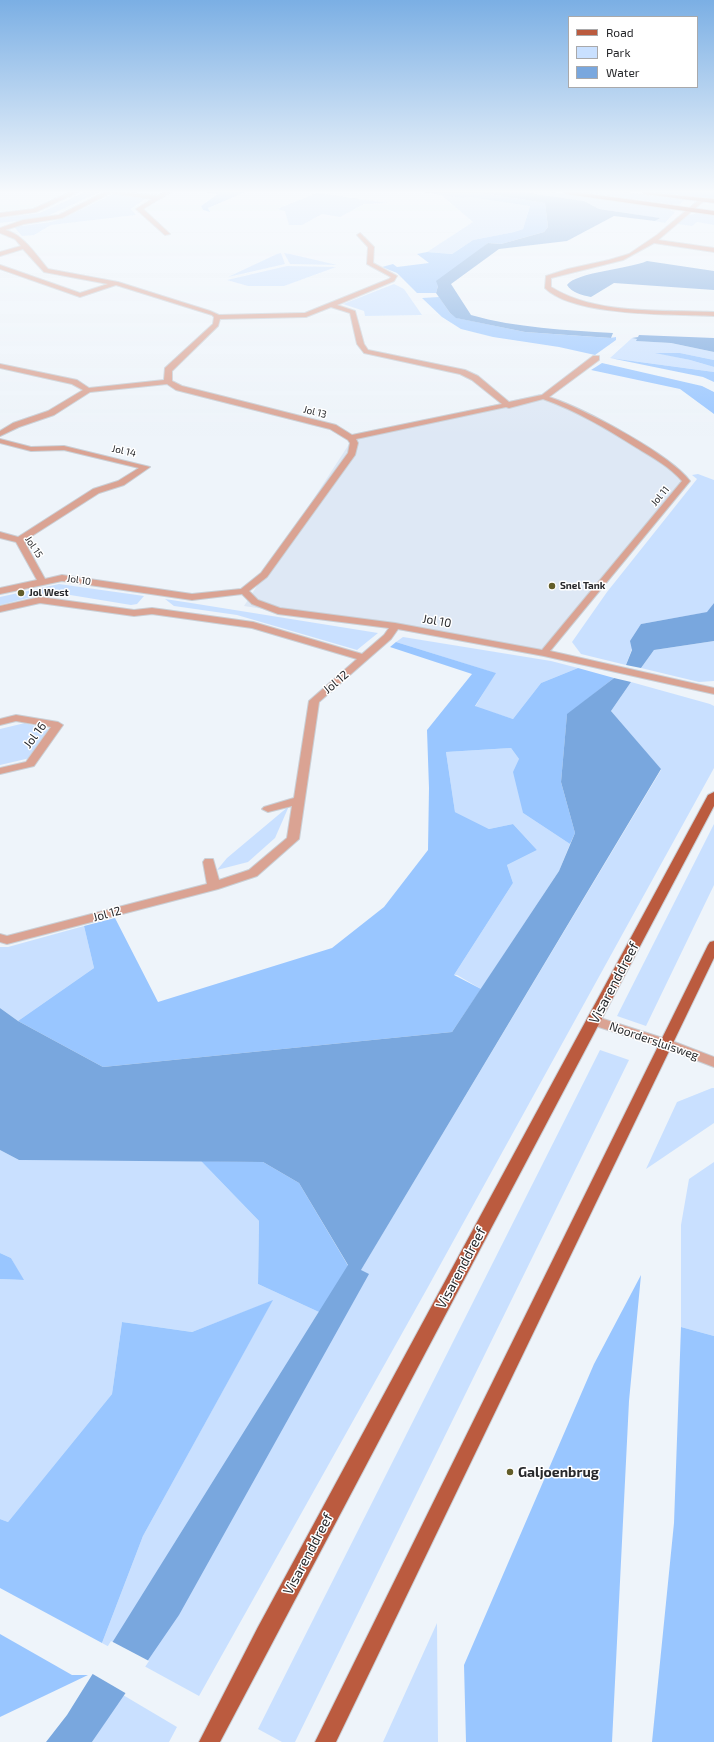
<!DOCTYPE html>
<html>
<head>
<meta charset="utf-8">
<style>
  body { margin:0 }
  #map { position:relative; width:714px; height:1742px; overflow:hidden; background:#eef4fa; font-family:"Exo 2",sans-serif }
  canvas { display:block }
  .legend { position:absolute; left:568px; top:16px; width:130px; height:72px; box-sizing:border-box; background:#fff; border:1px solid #a9a9ab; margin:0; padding:5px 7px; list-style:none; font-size:12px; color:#28292c }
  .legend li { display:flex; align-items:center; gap:8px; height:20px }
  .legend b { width:20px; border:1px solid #a9a9ab }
</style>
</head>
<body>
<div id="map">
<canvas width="714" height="1742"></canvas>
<ul class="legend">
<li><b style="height:5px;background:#bb5b3f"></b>Road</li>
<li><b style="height:11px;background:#c9e0ff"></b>Park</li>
<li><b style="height:11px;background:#79a7de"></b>Water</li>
</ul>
</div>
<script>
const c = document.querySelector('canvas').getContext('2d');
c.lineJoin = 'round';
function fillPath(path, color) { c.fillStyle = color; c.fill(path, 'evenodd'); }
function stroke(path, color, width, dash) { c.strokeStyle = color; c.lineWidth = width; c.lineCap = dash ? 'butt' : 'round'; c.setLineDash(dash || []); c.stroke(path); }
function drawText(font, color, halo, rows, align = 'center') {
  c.font = font + ' "Exo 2",sans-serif'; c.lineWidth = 3; c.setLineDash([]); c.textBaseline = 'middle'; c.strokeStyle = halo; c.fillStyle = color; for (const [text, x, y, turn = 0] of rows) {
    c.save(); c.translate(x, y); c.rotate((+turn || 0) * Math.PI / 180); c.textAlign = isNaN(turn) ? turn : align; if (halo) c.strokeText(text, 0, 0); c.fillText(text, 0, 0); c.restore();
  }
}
fillPath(new Path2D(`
  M 539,394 L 567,405 L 688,478 L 545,653 L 244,606 L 353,438 Z`), '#dee8f5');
fillPath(new Path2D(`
  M 85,192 L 100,192 L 43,218 L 0,223 L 0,218 L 40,213 Z
  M 521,192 L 551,192 L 665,208 L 675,212 L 665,223 L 655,221 L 659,218 L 599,209 L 584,201 Z
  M 584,192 L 624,192 L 685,200 L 679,205 Z
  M 317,193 L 387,203 L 364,204 L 340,217 L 322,214 L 302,225 L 289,225 L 285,211 L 277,209 Z
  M 113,194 L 145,199 L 131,209 L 136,215 L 51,225 L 34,235 L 22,236 L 14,227 L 51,222 L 66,217 Z
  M 440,194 L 463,198 L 470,196 L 530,206 L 523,229 L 514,232 L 473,240 L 452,254 L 427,252 L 473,222 Z
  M 701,213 L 714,215 L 714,225 L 697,222 L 692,226 L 677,224 L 688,215 Z
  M 281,253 L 285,264 L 228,277 L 277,254 Z
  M 284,253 L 290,254 L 337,265 L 290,264 Z
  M 287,266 L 336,267 L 284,286 L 248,286 L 227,280 Z
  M 394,284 L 404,289 L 422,315 L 365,316 L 364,311 L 343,304 Z
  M 632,338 L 637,339 L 637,341 L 671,343 L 714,352 L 714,360 L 680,353 L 658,353 L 690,360 L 714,367 L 714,372 L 610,358 Z
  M 698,474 L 714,480 L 714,603 L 708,612 L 641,624 L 626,665 L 581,654 L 572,642 L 607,592 L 697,479 L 692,475 Z
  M 59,584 L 144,596 L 137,604 L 131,605 L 52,592 L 0,605 L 0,597 Z
  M 165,599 L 191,603 L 378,633 L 357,650 L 237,615 L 174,606 Z
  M 403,637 L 551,661 L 578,668 L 541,683 L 513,719 L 475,707 L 495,673 L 396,642 Z
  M 714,641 L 714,681 L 699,682 L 641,668 L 654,650 Z
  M 631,682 L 710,704 L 714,706 L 714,768 L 428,1287 L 199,1696 L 102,1643 L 143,1536 L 272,1301 L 192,1332 L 122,1322 L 112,1394 L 8,1522 L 0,1519 L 0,1279 L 23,1280 L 11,1258 L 0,1253 L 0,1150 L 19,1160 L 201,1161 L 259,1221 L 258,1284 L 332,1318 L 661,770 L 611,711 Z
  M 25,723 L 53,731 L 30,758 L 0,765 L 0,729 Z
  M 511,748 L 519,759 L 523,813 L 570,844 L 559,871 L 481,989 L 457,975 L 454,975 L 513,883 L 507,865 L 537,850 L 513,824 L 489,829 L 455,812 L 446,752 Z
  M 289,806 L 275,838 L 248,862 L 217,870 L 227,858 Z
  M 714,824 L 714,885 L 646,1026 L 617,1016 Z
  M 84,926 L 94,968 L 18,1021 L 0,1008 L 0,947 L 8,947 Z
  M 600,1050 L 629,1060 L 295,1742 L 282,1742 L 258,1729 Z
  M 712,1088 L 714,1088 L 714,1123 L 646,1169 L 677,1102 Z
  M 714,1162 L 714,1336 L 681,1327 L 681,1225 L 689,1179 Z
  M 437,1623 L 438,1742 L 383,1742 Z
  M 123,1695 L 177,1727 L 169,1742 L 92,1742 Z`), '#c9e0ff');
fillPath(new Path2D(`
  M 205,192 L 245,192 L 208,208 L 210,212 L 203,210 L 201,206 L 218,194 Z
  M 423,192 L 483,193 L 545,203 L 548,227 L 544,232 L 501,244 L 488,243 L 438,286 L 436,293 L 417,293 L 397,273 L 382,267 L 393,264 L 397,267 L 429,263 L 417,254 L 427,252 L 452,254 L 473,240 L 514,232 L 523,229 L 530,206 L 470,197 L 463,198 Z
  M 657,192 L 714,192 L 714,199 Z
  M 439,297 L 450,313 L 457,318 L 525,332 L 610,338 L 616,337 L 616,340 L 595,355 L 559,347 L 493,337 L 461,329 L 442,317 L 422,298 Z
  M 655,353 L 680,353 L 714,360 L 714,367 L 690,360 Z
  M 610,358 L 714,372 L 714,382 L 703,377 Z
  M 602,363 L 702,386 L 714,392 L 714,414 L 680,389 L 591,370 Z
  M 396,642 L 496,673 L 475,706 L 513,719 L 541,683 L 578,668 L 614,678 L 567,715 L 561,782 L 575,833 L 570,844 L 523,813 L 513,772 L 519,759 L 511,748 L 446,752 L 455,812 L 489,829 L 513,824 L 537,850 L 507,865 L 513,883 L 454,975 L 481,989 L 452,1032 L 103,1067 L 18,1021 L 94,968 L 84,926 L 115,918 L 158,1002 L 332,948 L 384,907 L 428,850 L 429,788 L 427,730 L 472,674 L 390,647 Z
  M 201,1161 L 263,1162 L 299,1183 L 356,1279 L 332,1318 L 258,1284 L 259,1221 Z
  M 0,1253 L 11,1258 L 24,1280 L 0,1279 Z
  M 641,1275 L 629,1401 L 612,1742 L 466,1742 L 464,1665 L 594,1364 Z
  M 273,1300 L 143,1536 L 102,1643 L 0,1588 L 0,1519 L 8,1522 L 112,1394 L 122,1322 L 192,1332 Z
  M 681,1327 L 714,1336 L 714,1742 L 652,1742 L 674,1523 Z
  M 0,1634 L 72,1675 L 88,1675 L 0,1717 Z`), '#99c6ff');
fillPath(new Path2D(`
  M 459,192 L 521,192 L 584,201 L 599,209 L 660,218 L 655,221 L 614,216 L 567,241 L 499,249 L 451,284 L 471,315 C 517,328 565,330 613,333 L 611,338 L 525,332 L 456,318 L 450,313 L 436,293 L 438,286 L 436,281 L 488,243 L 501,244 L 544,232 L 548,227 L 545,203 L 483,193 Z
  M 647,261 L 714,271 L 714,290 L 614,283 L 591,297 C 582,295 572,293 567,285 C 576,272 629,269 647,261 Z
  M 639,335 L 714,338 L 714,352 L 671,343 L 636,341 L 637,339 L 632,338 L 638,337 Z
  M 714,603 L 714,641 L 654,650 L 641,668 L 626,665 L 632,650 L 630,641 L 641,624 L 707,612 Z
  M 614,678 L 631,682 L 611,711 L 661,769 L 361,1270 L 369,1274 L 179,1615 L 92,1742 L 46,1742 L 67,1715 L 348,1265 L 299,1183 L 263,1162 L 19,1160 L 0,1150 L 0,1008 L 18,1021 L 103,1067 L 452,1032 L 559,871 L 575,833 L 561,782 L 567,714 Z`), '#79a7de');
fillPath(new Path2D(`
  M 111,1641 L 149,1661 L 127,1694 L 91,1673 Z`), '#eef4fa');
const minor = new Path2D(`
  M 71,192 L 78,192 L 36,212 L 0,217 L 0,213 L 33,209 Z
  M 105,192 L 121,192 L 157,196 L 166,192 L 171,192 L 143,209 L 170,234 L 165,235 L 136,209 L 152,199 L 110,193 L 62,218 L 24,224 L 5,230 C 23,234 36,255 48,269 L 118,282 L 210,311 L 219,315 L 305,313 L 389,279 L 391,277 L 367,264 L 368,247 L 357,235 L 360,233 L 374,247 L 373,263 L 397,276 L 394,281 L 337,305 L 355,311 L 364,344 L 368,350 L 465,370 L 478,376 L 509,402 L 542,395 L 593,356 L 599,356 L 599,360 L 549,397 C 583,408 670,454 690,481 L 550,651 L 714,688 L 714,694 L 544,656 L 398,629 L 391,639 L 319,702 L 299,839 L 257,876 L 218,889 L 7,944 L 0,942 L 0,934 L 7,936 L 207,884 L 203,862 L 205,859 L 213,859 L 219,880 L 249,870 L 287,838 L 292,806 L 268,812 L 262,809 L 264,807 L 294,798 L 309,701 L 357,659 L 252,628 L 152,614 L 134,616 L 40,603 L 0,612 L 0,606 L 40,597 L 134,610 L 152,608 L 253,622 L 362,654 L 384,635 L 389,628 L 278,614 L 252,604 L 242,594 L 192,600 L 62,581 L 0,594 L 0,588 L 37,580 L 16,542 L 0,538 L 0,532 L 18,537 L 93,489 L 118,481 L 139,468 L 64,450 L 31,451 L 0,443 L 0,439 L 31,447 L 64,446 L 150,467 L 124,485 L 99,493 L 24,541 L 45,579 L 62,575 L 192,594 L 241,589 L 261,573 L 348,453 L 350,443 L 348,440 L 330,429 L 176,390 L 167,384 L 90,392 L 54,415 L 19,427 L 0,436 L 0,431 L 13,423 L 48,411 L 83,390 L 72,384 L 0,368 L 0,364 L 77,380 L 89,388 L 164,380 L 165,368 L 213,324 L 214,317 L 212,315 L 116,285 L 80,297 L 0,269 L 0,265 L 80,293 L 108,284 L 44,272 L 23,249 L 0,256 L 0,252 L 21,246 L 15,239 L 0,233 L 0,228 L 23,220 L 59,215 ZM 331,307 L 350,313 L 357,344 L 364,353 L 460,374 L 472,380 L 502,404 L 352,435 L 336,425 L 182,386 L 172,381 L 172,371 L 218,326 L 220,319 L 306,317 ZM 543,399 C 577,411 607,429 637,448 C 652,457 670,467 682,481 L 542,650 L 395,623 L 280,608 L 258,600 L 249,591 L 267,577 L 355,455 L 358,443 L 356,439 L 506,407 L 509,408 Z
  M 700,199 L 705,200 L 658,240 L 714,248 L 714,252 L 654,243 L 623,260 L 551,278 L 551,287 C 595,315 664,310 714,312 L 714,316 C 674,314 574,317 545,288 L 546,276 L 568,269 L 609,260 L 629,254 L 657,235 Z
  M 16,715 L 58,722 L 63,725 L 34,766 L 0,774 L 0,768 L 26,762 L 51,727 L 16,721 L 0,725 L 0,719 Z
  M 594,1016 L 672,1041 L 714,1057 L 714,1067 L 662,1047 L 589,1024 L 587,1021 L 589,1018 Z`);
const major = new Path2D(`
  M 564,192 L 575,192 L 714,211 L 714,215 L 566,194 Z
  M 643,192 L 714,199 L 714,203 L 645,194 Z
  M 714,792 L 714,806 L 220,1742 L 199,1742 L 258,1627 L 708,795 Z
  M 714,941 L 714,958 L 336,1742 L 315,1742 L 708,945 L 710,942 Z`);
stroke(minor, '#cacfd5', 2);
stroke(major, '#cacfd5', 2);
fillPath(minor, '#daa393');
fillPath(major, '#bb5b3f');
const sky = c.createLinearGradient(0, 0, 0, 436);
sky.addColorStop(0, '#7bafe4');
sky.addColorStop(0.44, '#f7fafd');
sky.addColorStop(1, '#f7fafd00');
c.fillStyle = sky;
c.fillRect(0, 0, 714, 436);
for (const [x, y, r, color] of [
  [552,586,4,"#625d29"],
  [21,593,4,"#625d29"],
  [510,1472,4,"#625d29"]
]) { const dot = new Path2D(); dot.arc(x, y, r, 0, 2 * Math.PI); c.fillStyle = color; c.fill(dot); stroke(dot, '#fff', 1.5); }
drawText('10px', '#28292c', '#fff', [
  ["Jol 13",315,412,14],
  ["Jol 14",124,451,13],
  ["Jol 11",660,496,-50],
  ["Jol 15",34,547,56],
  ["Jol 10",79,580,8]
]);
drawText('bold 10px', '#28292c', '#fff', [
  ["Snel Tank",560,586],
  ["Jol West",29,593]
], 'left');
drawText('12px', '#28292c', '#fff', [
  ["Jol 10",437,621,10],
  ["Jol 12",336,682,-40],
  ["Jol 16",35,735,-53],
  ["Jol 12",107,914,-15],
  ["Noordersluisweg",654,1041,19]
]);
drawText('14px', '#28292c', '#fff', [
  ["Visarenddreef",614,983,-62],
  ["Visarenddreef",461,1268,-62],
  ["Visarenddreef",308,1554,-62]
]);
drawText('bold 14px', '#28292c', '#fff', [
  ["Galjoenbrug",518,1472]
], 'left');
</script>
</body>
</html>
